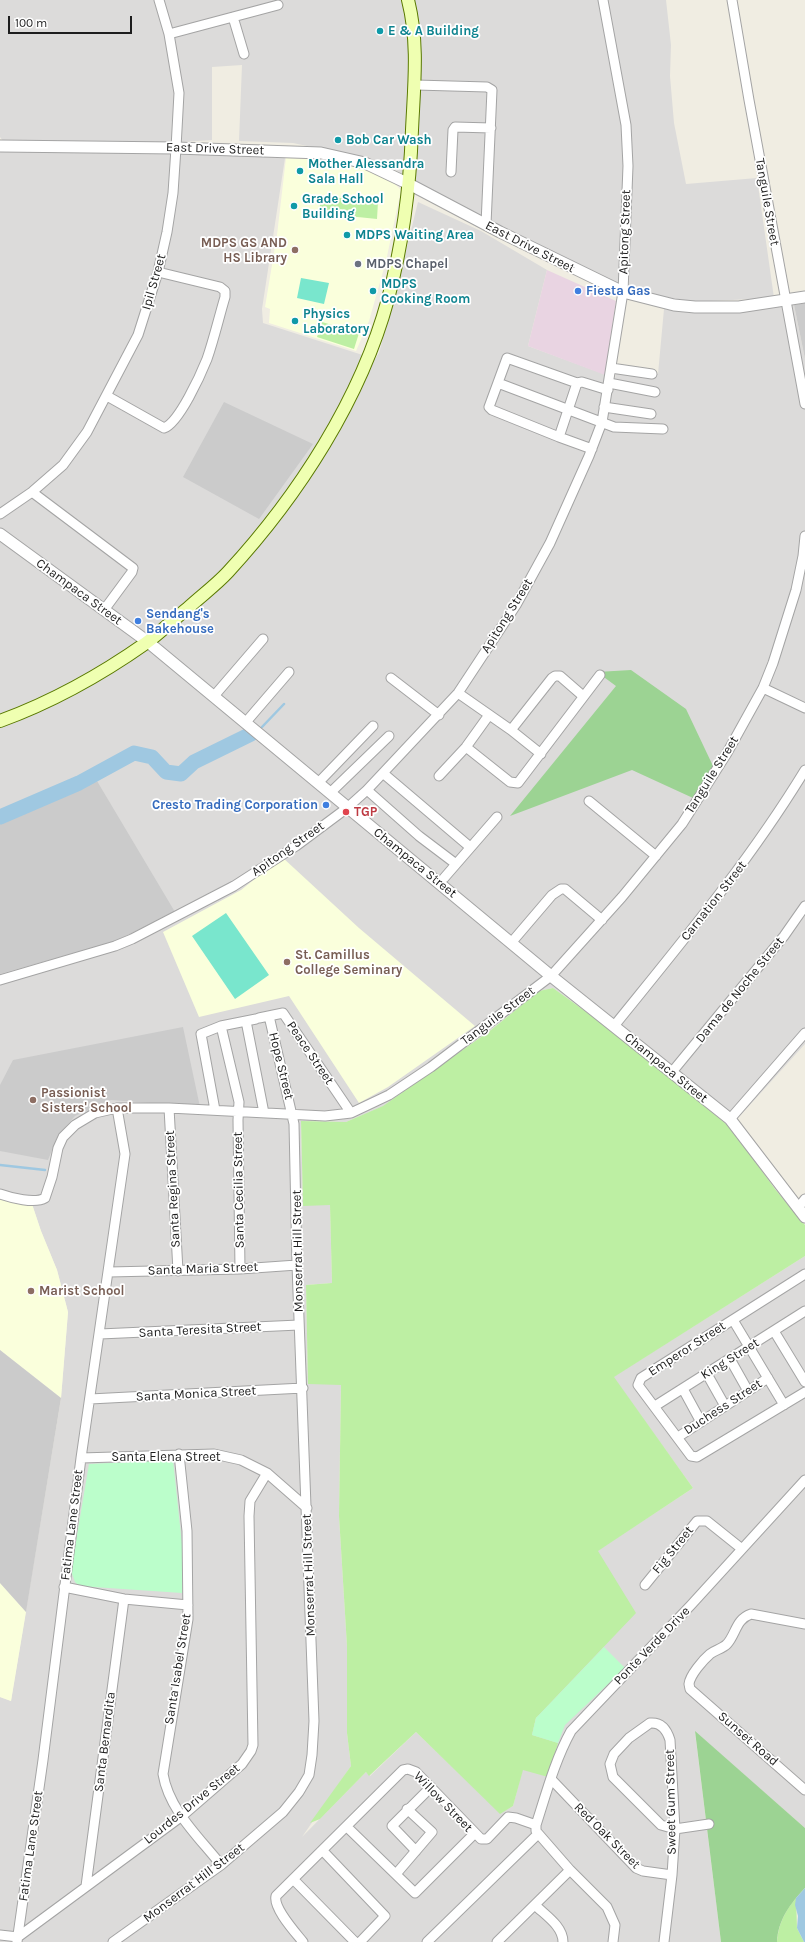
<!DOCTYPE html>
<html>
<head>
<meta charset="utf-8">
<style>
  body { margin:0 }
  #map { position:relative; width:805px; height:1942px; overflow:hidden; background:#f0ede2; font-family:Karla,sans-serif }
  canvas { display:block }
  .scale { position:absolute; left:8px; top:16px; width:124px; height:18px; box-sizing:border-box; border:2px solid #1d1d1d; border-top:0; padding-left:5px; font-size:12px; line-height:14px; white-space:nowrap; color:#1d1d1d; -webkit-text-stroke:3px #fff; paint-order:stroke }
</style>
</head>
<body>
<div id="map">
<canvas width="805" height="1942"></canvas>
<div class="scale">100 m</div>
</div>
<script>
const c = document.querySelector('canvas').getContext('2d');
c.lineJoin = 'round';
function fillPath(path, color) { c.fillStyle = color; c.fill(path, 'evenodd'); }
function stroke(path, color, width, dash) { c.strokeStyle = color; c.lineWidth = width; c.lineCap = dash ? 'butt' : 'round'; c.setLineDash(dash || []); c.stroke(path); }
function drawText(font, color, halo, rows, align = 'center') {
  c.font = font + ' Karla,sans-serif'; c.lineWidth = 3.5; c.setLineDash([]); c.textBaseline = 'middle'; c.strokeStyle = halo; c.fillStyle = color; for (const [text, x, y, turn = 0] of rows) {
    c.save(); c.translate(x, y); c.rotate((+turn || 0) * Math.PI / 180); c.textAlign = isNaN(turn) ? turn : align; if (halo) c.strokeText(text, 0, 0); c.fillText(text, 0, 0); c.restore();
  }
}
fillPath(new Path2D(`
  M 0,0 L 666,0 L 671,45 L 670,76 L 674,123 L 686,184 L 757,178 L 774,298 L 690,302 L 629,290 L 487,224 L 382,162 L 293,143 L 239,141 L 242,65 L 212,67 L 212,140 L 168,143 L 3,141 L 0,137 Z
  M 0,148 L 186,153 L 285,158 L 262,309 L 263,323 L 375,359 L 379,353 L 399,279 L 418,202 L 481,231 L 547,270 L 528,346 L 615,378 L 617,366 L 658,374 L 664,309 L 710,313 L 794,305 L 805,359 L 805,1044 L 730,1127 L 610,1029 L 553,988 L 539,991 L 491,1030 L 384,1106 L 346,1122 L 301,1121 L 303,1205 L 330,1205 L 332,1283 L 306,1285 L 308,1384 L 341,1384 L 339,1516 L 347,1646 L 347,1733 L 351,1766 L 302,1837 L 366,1772 L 370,1776 L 416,1732 L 500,1813 L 513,1806 L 536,1718 L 597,1551 L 693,1488 L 613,1377 L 805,1256 L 805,1828 L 695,1732 L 721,1942 L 0,1942 L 0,1697 L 11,1701 L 61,1398 L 68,1312 L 57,1270 L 41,1231 L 32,1204 L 0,1199 Z`), '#dcdbda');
fillPath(new Path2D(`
  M 547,270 L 616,301 L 605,375 L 528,346 Z`), '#e9d4e2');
fillPath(new Path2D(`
  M 286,158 L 307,159 L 369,169 L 392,181 L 401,190 L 386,261 L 369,321 L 356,351 L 269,323 L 270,309 L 265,307 L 277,235 Z
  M 282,857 L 359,928 L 475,1026 L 388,1087 L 359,1103 L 289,996 L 199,1017 L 163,932 L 241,890 Z
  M 0,1199 L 32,1204 L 41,1231 L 57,1270 L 68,1312 L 61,1398 L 0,1350 Z
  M 0,1583 L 26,1612 L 11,1701 L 0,1697 Z`), '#faffdc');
fillPath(new Path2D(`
  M 805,303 L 805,359 L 794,305 Z
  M 224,402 L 313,444 L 259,519 L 183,477 Z
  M 97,781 L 175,912 L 113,942 L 0,974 L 0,820 Z
  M 183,1027 L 200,1107 L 111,1100 L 75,1116 L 58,1135 L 48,1160 L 0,1151 L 0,1085 L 13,1060 Z
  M 0,1350 L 61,1398 L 26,1612 L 0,1583 Z`), '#cbcbcb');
fillPath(new Path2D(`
  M 321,196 L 378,202 L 377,219 L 319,213 Z
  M 322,322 L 359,333 L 354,349 L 317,337 Z
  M 553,988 L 610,1029 L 730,1127 L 775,1189 L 805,1225 L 805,1256 L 614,1377 L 693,1488 L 598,1551 L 636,1613 L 536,1718 L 532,1735 L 558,1743 L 548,1777 L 523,1770 L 513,1806 L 500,1814 L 416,1732 L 369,1776 L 366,1772 L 320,1819 L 310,1823 L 351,1766 L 347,1733 L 347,1646 L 339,1516 L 341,1385 L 308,1384 L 306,1285 L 332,1283 L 330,1205 L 303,1206 L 301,1121 L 346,1122 L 383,1106 L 491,1030 L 539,991 Z
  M 796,1898 L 797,1928 L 804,1942 L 777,1942 C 778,1925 785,1911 796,1898 Z`), '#bdefa3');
fillPath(new Path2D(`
  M 631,670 L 686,709 L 713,766 L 693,798 L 632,770 L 510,816 L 616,686 L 597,672 Z
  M 695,1731 L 805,1828 L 805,1888 C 790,1904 778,1920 777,1942 L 721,1942 Z`), '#9cd393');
fillPath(new Path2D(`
  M 173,1460 L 183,1554 L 182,1593 L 79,1586 L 75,1582 L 71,1571 L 89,1464 Z
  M 604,1647 L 625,1668 L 565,1725 L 558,1743 L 532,1735 L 536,1718 Z`), '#bbfecb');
fillPath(new Path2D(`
  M 301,278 L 329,283 L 324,304 L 297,298 Z
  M 226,913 L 269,975 L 235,999 L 192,936 Z`), '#79e6cd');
fillPath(new Path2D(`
  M 805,1888 L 805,1942 L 804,1942 L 797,1928 L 798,1916 L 795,1905 L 796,1898 Z`), '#9fc8e1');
stroke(new Path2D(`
  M 262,727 L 284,704
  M 0,1165 L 45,1170`), '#9fc8e1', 2.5);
stroke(new Path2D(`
  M 0,817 L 79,783 L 134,753 L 152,757 L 166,772 L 181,774 L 194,762 L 251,734`), '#9fc8e1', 15);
const minor = new Path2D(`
  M 732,0 L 749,100 L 805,404
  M 233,17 L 244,54
  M 169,34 L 278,5
  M 416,85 L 487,87 L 492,90 L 486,224
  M 451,172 L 453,130 L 455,127 L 491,128
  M 611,368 L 652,374
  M 498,383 L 614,427 L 663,429
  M 609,383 L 655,392
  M 107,396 L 164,428 C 179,423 201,374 207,359 C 214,339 219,317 225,297 L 225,291 L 220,287 L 158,272
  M 604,407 L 651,414
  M 559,437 L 577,383
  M 592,449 L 559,437 L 492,410 L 489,407 L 507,358 L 577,383 L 582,382 L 608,390
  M 32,492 L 133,568 L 132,572 L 104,610
  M 0,514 L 32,492 L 63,465 L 87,432 L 138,335 L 158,272 L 167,232 L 173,193 L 176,148 L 179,93 L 169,34 L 159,0
  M 391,678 L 439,715
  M 763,688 L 805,708
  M 458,693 L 511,730 L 541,754
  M 214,696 L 263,639
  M 246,722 L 289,672
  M 511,730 L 552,678 L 555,676 L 560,676 L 583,696
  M 466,747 L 510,782 L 518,783 L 600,675
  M 384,774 L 470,847
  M 439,776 L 466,747 L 489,715
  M 318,783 L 373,726
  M 367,790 L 419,836 L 456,864
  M 330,793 L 389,736
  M 589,801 L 656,856
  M 444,878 L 497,817
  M 511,943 L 552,895 L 561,889 L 565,889 L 602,920
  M 0,980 L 115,946 L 132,939 L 234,886 L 296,846 L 347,808 L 367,790 L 458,693 L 516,605 L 550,543 L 589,456 L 602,422 L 623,292 L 628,166 L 626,125 L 603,0
  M 259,1018 L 283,1013 L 351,1113
  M 246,1021 L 264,1113
  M 221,1026 L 239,1102 L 238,1120 L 240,1269
  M 614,1026 C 681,943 749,862 805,770
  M 672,1072 L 784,936 L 805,906
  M 169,1108 L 178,1271
  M 215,1110 L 201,1034 L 221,1026 L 256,1019
  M 730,1119 L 805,1033
  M 0,1194 C 11,1198 35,1204 45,1198 L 52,1177 L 58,1148 L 63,1137 L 75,1125 L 95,1113 L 117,1108 L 169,1108 L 325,1116 L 351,1113 L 389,1095 L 431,1067 L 551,976 L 622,897 L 682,824 L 727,753 L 763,688 L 773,663 L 796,590 L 803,556 L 805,536
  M 798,1208 L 805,1199
  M 109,1272 L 240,1269 L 297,1265
  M 805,1274 L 641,1378 L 638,1385 L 691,1456 L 697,1457 L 805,1392
  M 733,1320 L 784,1405
  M 774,1331 L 805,1382
  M 100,1334 L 299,1325
  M 730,1359 L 748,1391
  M 707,1374 L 725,1406
  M 683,1389 L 701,1422
  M 90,1399 L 303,1388
  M 655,1406 L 805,1311
  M 678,1437 L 768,1378
  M 179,1454 L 187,1531 L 188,1619 L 163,1774 C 169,1810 199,1837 221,1865
  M 81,1458 L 214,1454 L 241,1460 L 267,1473 L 307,1508
  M 645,1585 L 697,1521 L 707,1521 L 742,1549
  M 64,1587 L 124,1599 L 188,1605
  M 805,1624 L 751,1614 C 736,1619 736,1634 727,1644 C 722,1649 715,1650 710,1654 C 703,1660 690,1675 689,1684 L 690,1689 L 805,1790
  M 551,1779 L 636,1868 L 643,1871 L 672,1875
  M 347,1827 L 415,1893 L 474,1834
  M 323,1851 L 385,1916 L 360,1942
  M 416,1851 L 392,1826 L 431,1787
  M 396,1874 L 432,1832 L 407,1809
  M 293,1879 L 355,1942
  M 86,1886 L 124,1599
  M 535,1905 C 545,1915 563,1926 563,1942
  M 0,1935 L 18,1937 L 182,1816 L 242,1764 L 251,1751 L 253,1745 L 249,1516 L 250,1501 L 267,1473
  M 17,1942 L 43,1760 L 81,1458 L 125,1154 L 117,1108
  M 113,1942 L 221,1865 L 283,1812 L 299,1792 L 309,1775 L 312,1755 L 314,1721 L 297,1265 L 294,1124 L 269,1016
  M 303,1942 C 295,1932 273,1908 276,1896 L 403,1770 L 408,1769 L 416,1772 L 481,1839 L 487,1839 L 508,1817 L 516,1818 L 536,1825
  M 427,1942 L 538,1834
  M 497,1942 L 570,1870
  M 613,1942 L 615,1925 L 607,1907 L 570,1870 L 536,1831 L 536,1825 C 546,1794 555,1760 571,1731 L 691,1605 L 805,1480
  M 664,1942 L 672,1875 L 675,1829 L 670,1740 C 667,1730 661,1722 650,1723 L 629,1738 L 614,1754 L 610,1764 L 613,1777 L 661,1825 L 675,1829 L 709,1824`);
const tertiary = new Path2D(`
  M 0,146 L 176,148 L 321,153 L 365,163 L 409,184 L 500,232 L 623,292 L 674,305 L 695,307 L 739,307 L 805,297
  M 0,534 L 148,642 L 551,976 L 730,1119 L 805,1217`);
const secondary = new Path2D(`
  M 0,721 C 52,702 102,674 146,643 C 161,632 174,619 188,608 C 201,596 216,585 228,572 C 298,496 361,399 388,299 C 403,243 410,187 412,130 C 414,86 419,43 408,0`);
stroke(minor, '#a4a4a4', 11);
stroke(tertiary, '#a4a4a4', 13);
stroke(secondary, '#597900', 14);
stroke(minor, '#fff', 9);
stroke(tertiary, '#fff', 11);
stroke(secondary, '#efffb1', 12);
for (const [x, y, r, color] of [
  [380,31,4,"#0f9aa8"],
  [338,140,4,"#0f9aa8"],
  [300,171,4,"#0f9aa8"],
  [294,206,4,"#0f9aa8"],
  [347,235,4,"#0f9aa8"],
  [295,250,4,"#8d6e63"],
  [358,264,4,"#6b7280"],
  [373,291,4,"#0f9aa8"],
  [578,291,4,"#3f7fe0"],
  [295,321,4,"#0f9aa8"],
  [138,621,4,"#3f7fe0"],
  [326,805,4,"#3f7fe0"],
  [346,812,4,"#e0444e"],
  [287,962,4,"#8d6e63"],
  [33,1100,4,"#8d6e63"],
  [31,1291,4,"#8d6e63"]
]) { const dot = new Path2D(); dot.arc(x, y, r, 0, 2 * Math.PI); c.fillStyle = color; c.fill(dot); stroke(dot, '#fff', 1.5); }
drawText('bold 13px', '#0d838f', '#fff', [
  ["E & A Building",388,31],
  ["Bob Car Wash",346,140],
  ["Mother Alessandra",308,164],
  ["Sala Hall",308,179],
  ["Grade School",302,199],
  ["Building",302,214],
  ["MDPS Waiting Area",355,235],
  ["MDPS",381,284],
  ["Cooking Room",381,299],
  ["Physics",303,314],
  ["Laboratory",303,329]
], 'left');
drawText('13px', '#1d1d1d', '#fff', [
  ["East Drive Street",215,149,2],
  ["Tanguile Street",767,202,80],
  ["Apitong Street",625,232,-88],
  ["East Drive Street",530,247,27],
  ["Ipil Street",154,282,-74],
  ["Champaca Street",79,592,36],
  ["Apitong Street",507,616,-58],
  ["Tanguile Street",712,775,-58],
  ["Apitong Street",288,849,-35],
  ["Champaca Street",415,863,39],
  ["Carnation Street",714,901,-52],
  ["Dama de Noche Street",740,990,-51],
  ["Tanguile Street",498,1016,-37],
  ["Peace Street",310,1053,56],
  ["Hope Street",281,1066,76],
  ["Champaca Street",666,1068,39],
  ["Santa Regina Street",173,1189,-93],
  ["Santa Cecilia Street",239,1190,-91],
  ["Monserrat Hill Street",298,1251,-91],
  ["Santa Maria Street",203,1269,-2],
  ["Santa Teresita Street",200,1330,-3],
  ["Emperor Street",687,1349,-33],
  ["King Street",730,1359,-32],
  ["Santa Monica Street",196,1394,-3],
  ["Duchess Street",723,1407,-33],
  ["Santa Elena Street",166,1457],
  ["Fatima Lane Street",72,1525,-83],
  ["Fig Street",673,1550,-51],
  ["Monserrat Hill Street",309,1575,-92],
  ["Ponte Verde Drive",652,1646,-46],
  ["Santa Isabel Street",178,1669,-81],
  ["Sunset Road",748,1739,41],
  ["Santa Bernardita",105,1742,-83],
  ["Willow Street",443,1802,46],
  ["Sweet Gum Street",671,1802,-91],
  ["Lourdes Drive Street",192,1804,-39],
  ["Red Oak Street",607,1836,45],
  ["Fatima Lane Street",31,1846,-82],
  ["Monserrat Hill Street",194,1883,-37]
]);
drawText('bold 13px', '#785e54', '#fff', [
  ["MDPS GS AND",287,243,"right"],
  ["HS Library",287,258,"right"],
  ["St. Camillus",295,955],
  ["College Seminary",295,970],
  ["Passionist",41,1093],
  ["Sisters' School",41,1108],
  ["Marist School",39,1291]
], 'left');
drawText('bold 13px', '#5b616d', '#fff', [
  ["MDPS Chapel",366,264]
], 'left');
drawText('bold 13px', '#366cbe', '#fff', [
  ["Fiesta Gas",586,291],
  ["Sendang's",146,614],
  ["Bakehouse",146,629],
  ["Cresto Trading Corporation",318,805,"right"]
], 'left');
drawText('bold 13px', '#be3a42', '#fff', [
  ["TGP",354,812]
], 'left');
</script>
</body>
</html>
